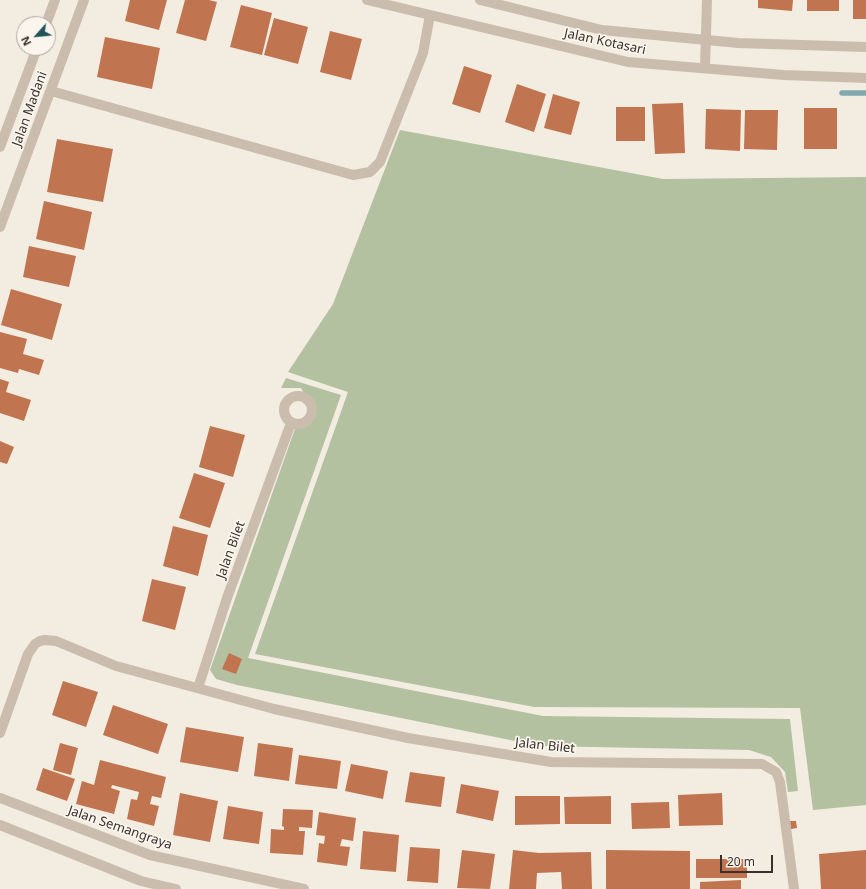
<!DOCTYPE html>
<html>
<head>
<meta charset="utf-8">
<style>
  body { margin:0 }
  #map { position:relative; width:866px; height:889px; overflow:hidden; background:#f2ece1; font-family:"Noto Sans",sans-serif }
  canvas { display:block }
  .north { position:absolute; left:16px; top:16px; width:40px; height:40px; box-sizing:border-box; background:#faf5ed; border:1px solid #ada79f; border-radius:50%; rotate:243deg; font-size:11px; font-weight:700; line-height:16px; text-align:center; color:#39312b }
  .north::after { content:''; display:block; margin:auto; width:14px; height:18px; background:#225159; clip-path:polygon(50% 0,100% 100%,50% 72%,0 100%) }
  .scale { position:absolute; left:720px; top:855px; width:53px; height:18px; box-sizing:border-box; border:2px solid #39312b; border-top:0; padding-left:5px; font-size:12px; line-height:14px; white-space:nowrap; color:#39312b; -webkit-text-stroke:3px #faf5ed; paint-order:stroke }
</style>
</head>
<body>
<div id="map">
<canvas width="866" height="889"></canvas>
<div class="north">N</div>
<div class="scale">20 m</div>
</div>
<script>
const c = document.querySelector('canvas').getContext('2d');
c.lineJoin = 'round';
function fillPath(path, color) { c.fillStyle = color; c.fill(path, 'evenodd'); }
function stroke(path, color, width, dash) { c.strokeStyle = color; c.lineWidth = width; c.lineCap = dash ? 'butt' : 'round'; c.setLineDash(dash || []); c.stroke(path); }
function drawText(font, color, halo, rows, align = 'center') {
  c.font = font + ' "Noto Sans",sans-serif'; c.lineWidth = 3.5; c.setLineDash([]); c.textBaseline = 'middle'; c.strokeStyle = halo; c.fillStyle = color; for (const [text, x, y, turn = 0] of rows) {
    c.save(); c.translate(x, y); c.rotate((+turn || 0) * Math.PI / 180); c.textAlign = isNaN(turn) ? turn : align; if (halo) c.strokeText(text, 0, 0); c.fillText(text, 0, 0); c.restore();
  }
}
fillPath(new Path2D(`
  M 400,130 L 663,179 L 866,177 L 866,805 L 813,810 L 800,708 L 534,707 L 255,654 L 348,392 L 288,372 L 333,304 Z
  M 286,378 L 341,395 L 248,658 L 543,716 L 790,719 L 798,791 L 788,792 L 785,772 L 771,757 L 749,750 L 540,746 L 237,685 L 216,679 L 210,670 L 297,423 L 304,421 L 310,404 L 301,388 L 281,388 Z`), '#b3c1a1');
stroke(new Path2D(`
  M 842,93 L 866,93`), '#81a8ae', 5.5);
fillPath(new Path2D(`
  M 130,0 L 167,0 L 159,30 L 125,21 Z
  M 185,0 L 209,0 L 217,2 L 206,41 L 176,33 Z
  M 758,0 L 793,0 L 792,11 L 758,8 Z
  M 807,0 L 839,0 L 839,11 L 807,11 Z
  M 853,0 L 866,0 L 866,19 L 853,19 Z
  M 241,5 L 272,13 L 262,55 L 230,47 Z
  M 274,18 L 308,27 L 298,64 L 264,55 Z
  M 330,31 L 362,39 L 351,80 L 320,72 Z
  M 105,37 L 160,48 L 152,89 L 97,77 Z
  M 464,66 L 492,75 L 480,113 L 452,104 Z
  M 517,84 L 546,94 L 534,132 L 505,122 Z
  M 553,94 L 580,102 L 571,135 L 544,128 Z
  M 683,103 L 685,153 L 655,154 L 652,104 Z
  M 616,107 L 645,107 L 645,141 L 616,141 Z
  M 804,108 L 837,108 L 837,149 L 804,149 Z
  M 706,109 L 741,110 L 740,151 L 705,149 Z
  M 745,110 L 778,110 L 777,150 L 744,149 Z
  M 57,139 L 113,149 L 103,202 L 47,192 Z
  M 44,201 L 92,212 L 84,250 L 36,239 Z
  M 29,246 L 76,256 L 69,287 L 23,277 Z
  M 11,289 L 62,304 L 52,340 L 1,325 Z
  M 0,332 L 27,339 L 23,354 L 44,360 L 39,375 L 19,369 L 18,373 L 0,368 Z
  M 0,379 L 9,382 L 6,392 L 31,400 L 24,421 L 0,413 Z
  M 210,426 L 245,435 L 233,477 L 199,467 Z
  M 0,441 L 14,447 L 7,464 L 0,462 Z
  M 194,473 L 225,483 L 210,528 L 179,518 Z
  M 173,526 L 208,535 L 198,576 L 163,566 Z
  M 152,579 L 186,587 L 175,630 L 142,621 Z
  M 229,653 L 242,659 L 236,674 L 222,669 Z
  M 63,681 L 98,692 L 86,727 L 52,715 Z
  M 113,705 L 168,724 L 158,754 L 103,735 Z
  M 186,727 L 244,737 L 238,772 L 180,762 Z
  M 60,743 L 78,748 L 71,775 L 53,770 Z
  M 258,743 L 293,748 L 289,781 L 254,776 Z
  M 299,755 L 341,761 L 337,789 L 295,784 Z
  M 100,760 L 166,777 L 161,798 L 152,796 L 150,804 L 159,806 L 154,826 L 127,819 L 131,799 L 137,800 L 139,792 L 112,785 L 111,788 L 120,791 L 114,814 L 76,804 L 82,781 L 94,785 Z
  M 351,764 L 388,771 L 383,799 L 345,791 Z
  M 43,768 L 75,779 L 67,801 L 36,790 Z
  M 410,772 L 445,777 L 441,807 L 405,802 Z
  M 461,784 L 499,791 L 493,821 L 456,813 Z
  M 180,793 L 218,801 L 210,842 L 173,835 Z
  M 722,793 L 723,825 L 679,826 L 678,795 Z
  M 515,796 L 560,796 L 560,824 L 515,825 Z
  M 611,796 L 611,824 L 565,824 L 564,797 Z
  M 669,802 L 670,828 L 632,829 L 631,803 Z
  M 228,806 L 263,812 L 259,844 L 223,839 Z
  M 283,809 L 313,810 L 312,828 L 299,827 L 299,831 L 305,831 L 303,855 L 270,853 L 271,829 L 284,830 L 284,827 L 282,826 Z
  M 319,812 L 356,818 L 353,841 L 342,839 L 340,846 L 350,847 L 347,866 L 317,862 L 319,843 L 324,844 L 325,836 L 316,835 Z
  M 790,821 L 796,821 L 797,828 L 791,829 Z
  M 363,831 L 399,835 L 396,872 L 360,869 Z
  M 410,847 L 440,849 L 438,883 L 407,881 Z
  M 462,850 L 495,854 L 490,889 L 457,888 Z
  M 513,850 L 539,853 L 591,852 L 592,889 L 562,889 L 561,872 L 537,873 L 536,889 L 509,889 Z
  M 606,850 L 690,851 L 690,889 L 606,889 Z
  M 866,850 L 866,889 L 821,889 L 819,854 Z
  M 696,859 L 747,859 L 747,878 L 696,878 Z
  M 741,880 L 741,889 L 700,889 L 700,882 Z`), '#c07550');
stroke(new Path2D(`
  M 367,0 L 628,62 L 784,75 L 866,78
  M 480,0 L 602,30 L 738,43 L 866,47
  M 46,24 L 55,0
  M 705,68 L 707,0
  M 51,91 L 353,175 L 370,172 L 380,162 L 423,53 L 430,15
  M 0,147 L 37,48
  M 0,227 L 84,0
  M284 410a14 14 0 1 1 28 0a14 14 0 1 1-28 0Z
  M 198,688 L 227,598 L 291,423
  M 0,733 L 28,654 L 35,644 L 40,641 L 45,640 L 56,641 L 116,666 L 274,709 L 408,738 L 551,762 L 762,764 L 776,772 L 780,782 L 794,889
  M 0,798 L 150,855 L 304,889
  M 0,825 L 141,881 L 176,889`), '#cabdad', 10);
drawText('13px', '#39312b', '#faf5ed', [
  ["Jalan Kotasari",605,42,12],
  ["Jalan Madani",30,109,-70],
  ["Jalan Bilet",231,550,-70],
  ["Jalan Bilet",545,746,6],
  ["Jalan Semangraya",120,828,19]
]);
</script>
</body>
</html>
